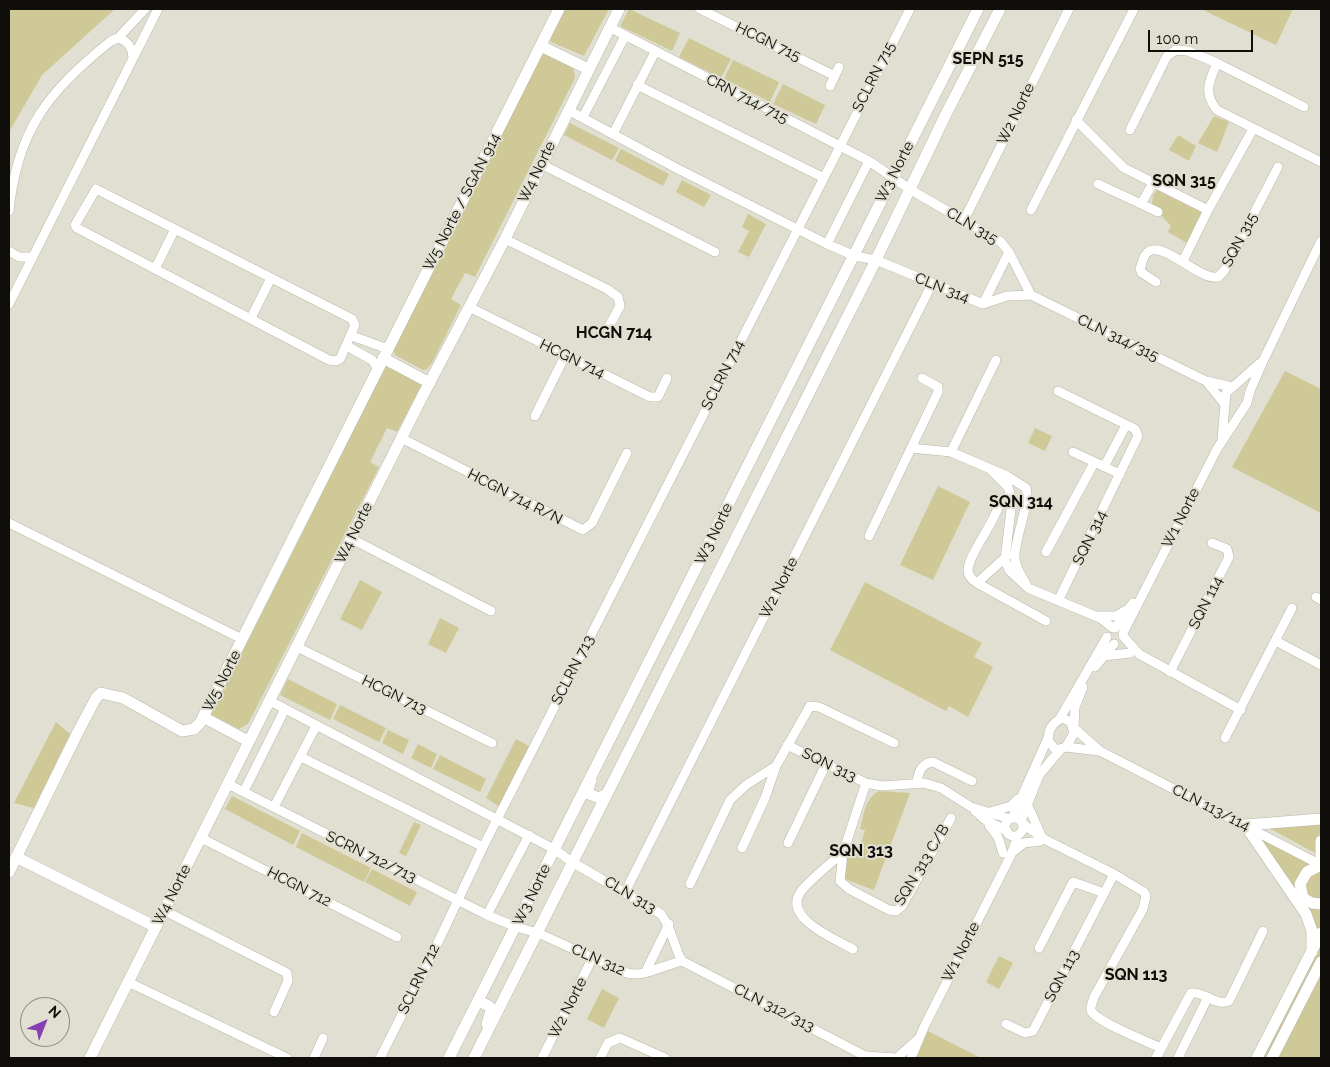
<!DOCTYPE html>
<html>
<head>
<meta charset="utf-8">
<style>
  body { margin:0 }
  #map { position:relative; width:1330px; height:1067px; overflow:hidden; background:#e1dfd1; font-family:Raleway,sans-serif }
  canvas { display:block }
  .frame { position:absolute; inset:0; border:10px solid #0f0e0a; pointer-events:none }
  .north { position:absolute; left:20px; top:997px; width:50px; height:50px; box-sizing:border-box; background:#e1dfd1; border:1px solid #8d8b81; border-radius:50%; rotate:44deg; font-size:14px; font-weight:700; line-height:20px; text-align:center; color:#0f0e0a }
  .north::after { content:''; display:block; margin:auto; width:18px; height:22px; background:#873fb2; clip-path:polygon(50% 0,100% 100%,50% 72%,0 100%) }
  .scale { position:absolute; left:1148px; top:30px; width:105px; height:22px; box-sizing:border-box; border:2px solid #0f0e0a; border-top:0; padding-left:6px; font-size:15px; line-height:18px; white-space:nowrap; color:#0f0e0a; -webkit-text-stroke:4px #e1dfd1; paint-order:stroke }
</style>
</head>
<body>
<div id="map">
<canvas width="1330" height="1067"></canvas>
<div class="frame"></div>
<div class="north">N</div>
<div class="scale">100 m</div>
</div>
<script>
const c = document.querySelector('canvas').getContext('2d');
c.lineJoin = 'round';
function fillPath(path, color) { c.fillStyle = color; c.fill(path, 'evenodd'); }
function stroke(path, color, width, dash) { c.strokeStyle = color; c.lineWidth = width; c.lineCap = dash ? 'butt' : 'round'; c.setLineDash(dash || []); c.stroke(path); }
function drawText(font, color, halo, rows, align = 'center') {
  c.font = font + ' Raleway,sans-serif'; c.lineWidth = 4; c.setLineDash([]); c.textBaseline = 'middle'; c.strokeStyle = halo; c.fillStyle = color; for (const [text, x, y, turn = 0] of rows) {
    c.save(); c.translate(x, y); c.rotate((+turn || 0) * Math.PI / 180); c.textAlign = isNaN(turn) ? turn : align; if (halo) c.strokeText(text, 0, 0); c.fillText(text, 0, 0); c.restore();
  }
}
fillPath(new Path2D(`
  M 9,9 L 115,9 L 42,75 L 9,132 Z
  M 563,9 L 609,9 L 584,56 L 551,42 L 550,38 Z
  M 629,9 L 680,33 L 672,51 L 620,26 Z
  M 1201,9 L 1293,9 L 1276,45 Z
  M 689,38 L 731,59 L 721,78 L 679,57 Z
  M 545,53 L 573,66 L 575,78 L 475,277 L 465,273 L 451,299 L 461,305 L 432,363 L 427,369 L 423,370 L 395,355 L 393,347 L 539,57 Z
  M 733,60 L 779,82 L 770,102 L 724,79 Z
  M 783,84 L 825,105 L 816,124 L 773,104 Z
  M 1214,116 L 1229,122 L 1217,152 L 1198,143 Z
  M 570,123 L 619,148 L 612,160 L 564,135 Z
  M 1178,135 L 1196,146 L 1189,161 L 1169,150 Z
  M 621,149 L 669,174 L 663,186 L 615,161 Z
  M 682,180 L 711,195 L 704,207 L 676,192 Z
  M 1158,189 L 1204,211 L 1187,243 L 1168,232 L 1171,226 L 1161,215 L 1161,208 L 1152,204 L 1153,195 Z
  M 748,214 L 766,224 L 749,257 L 738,252 L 749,231 L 742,227 Z
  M 387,365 L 422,384 L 397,432 L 387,428 L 370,462 L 379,467 L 248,724 L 239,729 L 212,715 L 210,710 Z
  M 1285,371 L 1321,389 L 1321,513 L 1232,467 Z
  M 1035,428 L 1052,436 L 1045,451 L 1028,443 Z
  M 938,486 L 970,502 L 933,580 L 900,565 Z
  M 360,580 L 382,592 L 362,630 L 340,619 Z
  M 865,582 L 982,643 L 974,657 L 993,667 L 968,717 L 949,706 L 946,711 L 830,650 Z
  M 440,618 L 459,628 L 446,653 L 428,644 Z
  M 288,679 L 337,704 L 330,720 L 280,695 Z
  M 340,705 L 386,728 L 379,742 L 333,719 Z
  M 56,722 L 70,734 L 34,808 L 14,803 Z
  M 388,730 L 409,740 L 403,754 L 382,743 Z
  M 516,739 L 531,747 L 500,807 L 486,798 Z
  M 418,744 L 437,754 L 431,768 L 411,758 Z
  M 440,755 L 486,779 L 480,792 L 433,769 Z
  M 879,791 L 910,793 L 874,890 L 847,880 L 842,873 L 846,853 L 858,854 L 865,830 L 860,829 C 864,814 865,798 879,791 Z
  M 232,796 L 300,831 L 293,845 L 225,809 Z
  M 414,822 L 421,825 L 406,856 L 399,853 Z
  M 1321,822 L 1317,854 L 1263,825 Z
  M 302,833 L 371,868 L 364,882 L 296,847 Z
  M 1257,836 L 1313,863 L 1297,888 L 1321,905 L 1321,926 L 1316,936 Z
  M 372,869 L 417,892 L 410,906 L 365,882 Z
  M 1321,869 L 1321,899 L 1307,897 L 1303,888 L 1306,875 Z
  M 1321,941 L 1321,953 L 1268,1058 L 1262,1058 Z
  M 999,956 L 1013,963 L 999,989 L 986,982 Z
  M 1321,970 L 1321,1058 L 1277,1058 Z
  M 602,989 L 619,998 L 604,1028 L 587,1019 Z
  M 926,1030 L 981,1058 L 915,1058 Z`), '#cfc897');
const minor = new Path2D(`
  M 700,9 L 835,76
  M 609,27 L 869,161 L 911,190 L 1001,242 L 1009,252 L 1031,295
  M 118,38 C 128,41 132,47 133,57
  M 1217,63 C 1209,81 1203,93 1217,110 L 1321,162
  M 637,85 L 822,177
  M 830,86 L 839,67
  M 568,110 L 676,168 L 827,244 L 855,256 L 876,260 L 983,304 L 1007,296 L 1031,295 L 1206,381 L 1232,387
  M 583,117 L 625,36
  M 1076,120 L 1124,168 L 1208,210
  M 1130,130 L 1167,56 L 1176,50 L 1188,51 L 1217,63 L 1304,107
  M 613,134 L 655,52
  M 541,164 L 715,252
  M 1153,183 L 1141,204 L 1158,212
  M 1098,184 L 1141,204
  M 96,189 L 352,319 L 355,325 L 340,359 L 336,361 L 329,360 L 77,228 L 75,225 Z
  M 1031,210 L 1134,9
  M 9,211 C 17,130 49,90 111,41 L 118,38 L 145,9
  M 964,220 L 1069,9
  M 505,239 L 607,289 L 618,297 L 620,306 L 606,332
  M 827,244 L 869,161
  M 9,251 L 19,257 L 32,257
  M 1183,261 L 1208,210 L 1253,129
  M 155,269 L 175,229
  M 1156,282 L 1142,273 L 1140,269 C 1142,264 1143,255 1148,252 C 1163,240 1200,281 1218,277 L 1224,271 L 1278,167
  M 9,304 L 158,9
  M 983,304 L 1009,252
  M 469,307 L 650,397 L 658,397 L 667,378
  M 251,318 L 271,278
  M 352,336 L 388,349
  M 347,346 L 372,360 L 378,369
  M 1206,381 L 1223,402
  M 1058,391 L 1135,429 L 1138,436 L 1058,601
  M 535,416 L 565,356
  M 401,438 L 583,530 L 592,523 L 627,453
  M 1222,439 L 1226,393 L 1260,363
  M 911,448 L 951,452 L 1007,476 L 1026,488 C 1031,502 1014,539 1015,558 C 1015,567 1022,576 1026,584
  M 951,452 L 996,360
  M 1073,452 L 1120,474
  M 1104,467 L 1126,425
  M 990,469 L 1008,487 L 1012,501 L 1005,560 L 1009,570 L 1028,588 L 1100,618 L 1113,628
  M 1000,502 C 996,521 968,555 968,570 C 968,576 972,580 977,583 L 1008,555
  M 9,523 L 242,639
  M 869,536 L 938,392 L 938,387 L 922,378
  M 352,539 L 491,611
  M 1046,552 L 1094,463
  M 977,583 L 1046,621
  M 1316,597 L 1321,600
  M 1098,616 L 1116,616 L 1126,610
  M 1115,628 L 1133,603
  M 1123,633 L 1217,449 L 1247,403 L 1250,391 L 1264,359 L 1321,241
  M 1123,636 L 1139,654 L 1241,710
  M 1276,641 L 1321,665
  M 297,647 L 492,743
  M 1104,656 L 1130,653
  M 1095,667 L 1114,644
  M 1170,672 L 1229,557 L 1227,549 L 1212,543
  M 270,701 L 554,849 L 572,862 L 661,914 C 672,928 673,945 682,961
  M 1062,718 L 1071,722 L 1074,733 L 1066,747 L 1056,750 L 1049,742 C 1047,731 1052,723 1062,718 Z
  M 1059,720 L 1107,637
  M 1074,725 L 1075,707 L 1083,687
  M 1075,729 L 1100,751 L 1321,865
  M 1225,738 L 1292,608
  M 787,745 L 866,783 L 882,786 L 924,783 L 941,788 L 971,807 L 1010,819
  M 1066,747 L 1099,751
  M 301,757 L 483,847
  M 866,783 L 843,853 L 840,881 L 849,889 L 889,910 L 896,911 L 902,906 L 951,818
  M 917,783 C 918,773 921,763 933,762 L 972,781
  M 228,784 L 487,915 L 516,927 L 538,933 L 624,972 C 642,979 663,965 682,961
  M 244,791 L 285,709
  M 1028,806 L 1041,835
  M 274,807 L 316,726
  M 975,811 L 984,819 L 1007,831
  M 990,812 L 1011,806 L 1018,799
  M 1012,818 L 1048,738
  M1005 827a9 9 0 1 1 18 0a9 9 0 1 1-18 0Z
  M 1021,821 L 1039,775 L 1060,750
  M 1023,824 L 1046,840 L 1114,874 L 1144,892 L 1146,896 L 1143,909 L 1094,997 C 1093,1002 1089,1008 1092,1012 C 1101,1024 1146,1041 1161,1048
  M 989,825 L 998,837 L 1003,853
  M 201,838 L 397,937
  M 788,843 L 826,764
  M 742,848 L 765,798 L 776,766 L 810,706 L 819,707 L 894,743
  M 1014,851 L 1024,843 L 1040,841
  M 842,853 C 829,865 814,876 802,890 C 780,917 835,939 853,949
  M 690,884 L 730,800 L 746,785 L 776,766
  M 625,892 L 932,284
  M 165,911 L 287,973 L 288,981 L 274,1012
  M 487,915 L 529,835
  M 1039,948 L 1073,882 L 1104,893
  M 682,961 L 869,1058
  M 645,973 L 669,924
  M 128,982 L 287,1058
  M 1006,1024 L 1025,1033 L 1033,1031 L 1114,874
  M 866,1056 L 895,1058
  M 899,1056 L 918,1039
  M 314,1058 L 323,1038
  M 380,1058 L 432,955 L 483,847 L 910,9
  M 542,1058 L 593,957
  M 600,1058 L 608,1043 L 620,1038 L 665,1058
  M 911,1058 L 925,1025 L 1011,855 L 1018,835
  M 1156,1058 L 1191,993 C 1204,991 1216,1007 1229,1001 L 1263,931
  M 1178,1058 L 1208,997`);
const major = new Path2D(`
  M 541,46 L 588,69
  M 383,358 L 430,383
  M 203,717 L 248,741
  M 591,780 L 588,790 L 589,794 L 599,798 L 605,795
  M 1245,825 L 1306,914 L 1312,931 L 1312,952
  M 1245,825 L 1321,819
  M 1321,841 L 1321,865 L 1307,872 L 1300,884 L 1303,898 L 1312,903 L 1321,904
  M 16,857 L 156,927
  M 9,872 L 78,732 L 96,698 L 101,693 L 123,698 L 182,731 L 194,729 L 200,723 L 559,9
  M 478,1001 L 489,1006 L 491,1010 L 487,1024
  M 90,1058 L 421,399 L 505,239 L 619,9
  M 449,1058 L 978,9
  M 474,1058 L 873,266 L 946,114 L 1000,9
  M 1257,1058 L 1321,933
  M 1272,1058 L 1321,962`);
stroke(minor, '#b9b7a9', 10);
stroke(major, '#b9b7a9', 12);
stroke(minor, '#fff', 9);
stroke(major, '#fff', 11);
drawText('15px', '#0f0e0a', '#e1dfd1', [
  ["HCGN 715",768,42,26],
  ["SCLRN 715",874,77,-63],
  ["CRN 714/715",747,99,27],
  ["W2 Norte",1016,114,-64],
  ["W4 Norte",537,172,-64],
  ["W3 Norte",895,172,-63],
  ["W5 Norte / SGAN 914",462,202,-63],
  ["CLN 315",972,226,31],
  ["SQN 315",1240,240,-62],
  ["CLN 314",942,288,22],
  ["CLN 314/315",1118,338,26],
  ["HCGN 714",572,359,26],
  ["SCLRN 714",723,375,-63],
  ["HCGN 714 R/N",515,497,27],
  ["W1 Norte",1181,518,-63],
  ["W4 Norte",354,533,-64],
  ["W3 Norte",714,534,-64],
  ["SQN 314",1090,538,-64],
  ["W2 Norte",779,588,-63],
  ["SQN 114",1206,603,-63],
  ["SCLRN 713",573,670,-63],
  ["W5 Norte",222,681,-63],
  ["HCGN 713",394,695,26],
  ["SQN 313",829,765,26],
  ["CLN 113/114",1211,808,27],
  ["SCRN 712/713",371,857,26],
  ["SQN 313 C/B",922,865,-59],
  ["HCGN 712",299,887,27],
  ["W4 Norte",172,895,-63],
  ["W3 Norte",532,895,-64],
  ["CLN 313",630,895,31],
  ["W1 Norte",961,952,-63],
  ["CLN 312",598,960,24],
  ["SQN 113",1062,976,-62],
  ["SCLRN 712",419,979,-64],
  ["W2 Norte",568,1008,-63],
  ["CLN 312/313",774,1008,27]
]);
drawText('bold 16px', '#0f0e0a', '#e1dfd1', [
  ["SEPN 515",988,59],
  ["SQN 315",1184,181],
  ["HCGN 714",614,333],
  ["SQN 314",1021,502],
  ["SQN 313",861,851],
  ["SQN 113",1136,975]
]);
</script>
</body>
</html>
